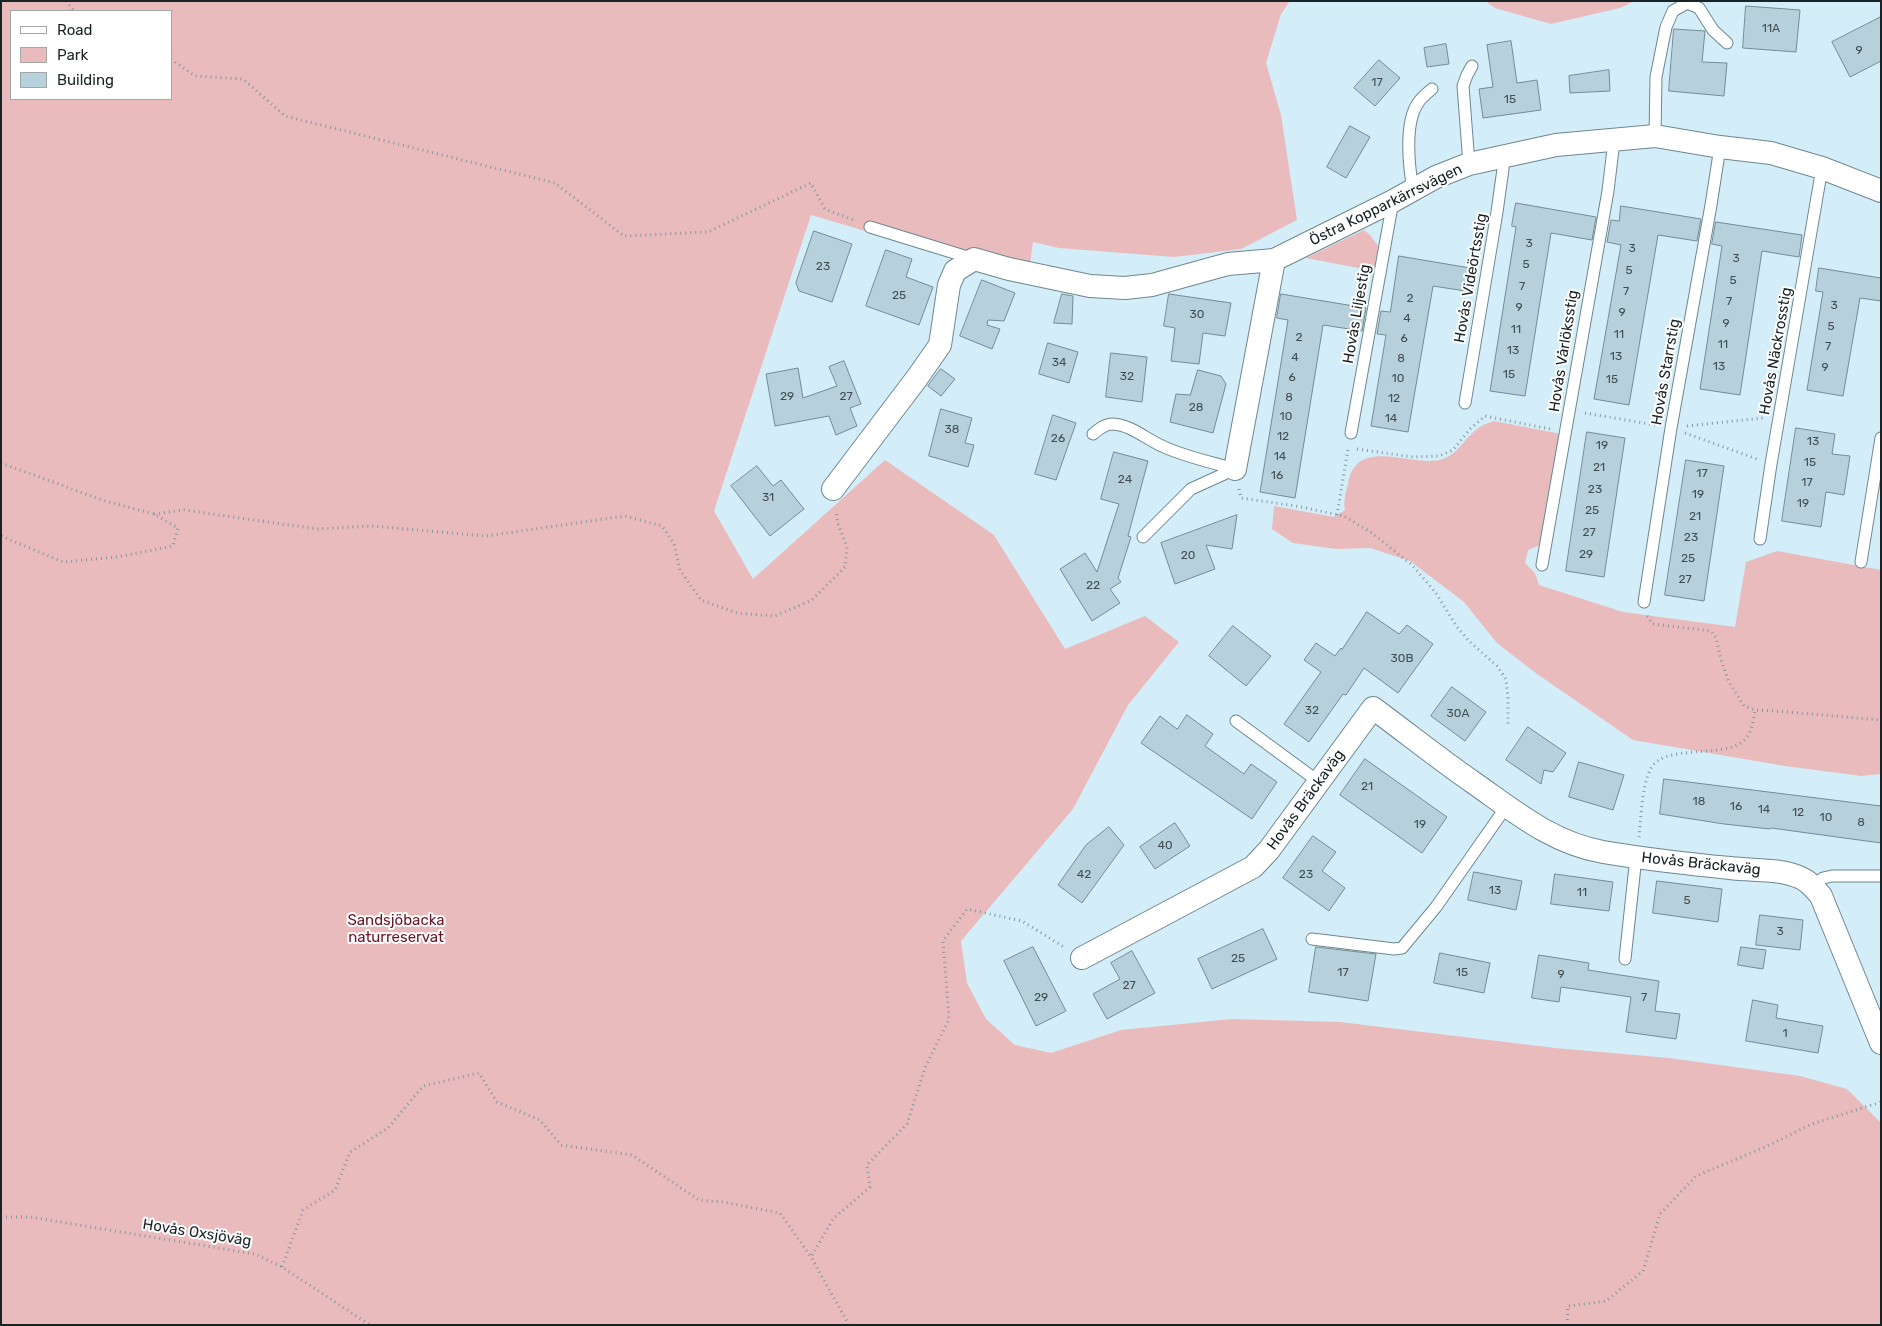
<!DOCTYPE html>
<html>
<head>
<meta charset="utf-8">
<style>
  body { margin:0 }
  #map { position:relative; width:1882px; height:1326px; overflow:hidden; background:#d3eef8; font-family:Rubik,sans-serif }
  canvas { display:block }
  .frame { position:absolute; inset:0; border:2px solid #192326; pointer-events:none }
  .legend { position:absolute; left:10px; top:10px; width:162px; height:90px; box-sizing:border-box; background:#fff; border:1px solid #a3a7a8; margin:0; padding:6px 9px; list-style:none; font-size:15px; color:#192326 }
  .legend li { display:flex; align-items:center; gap:10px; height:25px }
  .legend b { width:25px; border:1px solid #a3a7a8 }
</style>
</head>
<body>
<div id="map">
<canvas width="1882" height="1326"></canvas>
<div class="frame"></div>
<ul class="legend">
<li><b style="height:6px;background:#fff"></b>Road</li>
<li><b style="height:14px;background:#e9bbbd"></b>Park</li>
<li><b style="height:14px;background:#b6d1db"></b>Building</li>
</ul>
</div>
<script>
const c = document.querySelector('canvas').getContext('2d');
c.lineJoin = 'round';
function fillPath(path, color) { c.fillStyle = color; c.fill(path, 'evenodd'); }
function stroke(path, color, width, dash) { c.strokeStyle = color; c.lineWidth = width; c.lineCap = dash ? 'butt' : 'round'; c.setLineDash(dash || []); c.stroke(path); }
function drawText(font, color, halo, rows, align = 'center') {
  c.font = font + ' Rubik,sans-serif'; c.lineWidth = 4; c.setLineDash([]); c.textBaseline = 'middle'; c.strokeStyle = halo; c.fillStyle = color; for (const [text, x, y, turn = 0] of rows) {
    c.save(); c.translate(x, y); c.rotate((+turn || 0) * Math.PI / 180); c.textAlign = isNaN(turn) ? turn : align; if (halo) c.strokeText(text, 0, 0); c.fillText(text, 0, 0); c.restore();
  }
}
fillPath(new Path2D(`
  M 1,1 L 1290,1 L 1281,14 L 1266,63 L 1281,115 L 1297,220 L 1241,249 L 1174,257 L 1059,248 L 1033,242 L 1028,279 L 811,215 L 714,511 L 753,579 L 885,460 L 994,535 L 1065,649 L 1145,616 L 1179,642 L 1128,705 L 1073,809 L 961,941 L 967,983 L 986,1019 L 1015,1045 L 1051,1053 L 1121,1030 L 1232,1019 L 1340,1022 L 1555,1048 L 1669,1058 L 1800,1076 L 1847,1089 L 1881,1123 L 1881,1325 L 1,1325 ZM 11,11 L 171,11 L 171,99 L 11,99 Z
  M 1485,1 L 1635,1 L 1620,8 L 1551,24 L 1495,8 Z
  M 1364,230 L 1370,235 L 1378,246 L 1374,271 L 1306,258 Z
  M 1494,421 L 1561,434 L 1540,545 L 1528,550 L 1525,563 L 1535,573 L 1539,585 L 1623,612 L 1735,627 L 1746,562 L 1777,551 L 1881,570 L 1881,774 L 1861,776 L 1785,766 L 1633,740 L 1537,674 L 1497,643 L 1464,602 L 1410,561 L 1370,548 L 1336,549 L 1293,543 L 1272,529 L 1274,506 L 1334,517 L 1345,510 C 1343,501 1346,492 1348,484 C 1356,434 1413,469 1443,459 C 1459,453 1464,439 1477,429 C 1482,425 1488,423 1494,421 Z`), '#e9bbbd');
const building = new Path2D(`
  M 1746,6 L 1800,10 L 1796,52 L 1743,48 Z
  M 1881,17 L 1881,61 L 1850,77 L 1832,42 Z
  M 1674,29 L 1705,31 L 1702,62 L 1727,63 L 1724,96 L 1669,91 Z
  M 1511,41 L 1517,83 L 1537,80 L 1541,110 L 1483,118 L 1479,89 L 1493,87 L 1487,45 Z
  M 1446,44 L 1449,64 L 1427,67 L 1424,48 Z
  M 1379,60 L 1400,78 L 1375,106 L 1354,88 Z
  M 1609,70 L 1610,91 L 1570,93 L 1569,76 Z
  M 1350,126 L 1370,137 L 1346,178 L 1327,167 Z
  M 1516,203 L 1596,217 L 1592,240 L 1551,233 L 1525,396 L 1490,391 L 1516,227 L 1512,226 Z
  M 1621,206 L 1701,219 L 1697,241 L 1658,235 L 1629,405 L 1594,399 L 1621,245 L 1607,242 L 1611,220 L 1619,221 Z
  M 1716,222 L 1802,235 L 1799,257 L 1762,251 L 1740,395 L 1700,389 L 1722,246 L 1712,244 Z
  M 814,231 L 852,244 L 832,302 L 799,291 L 796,283 Z
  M 886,250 L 912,259 L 906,277 L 933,287 L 919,325 L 866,306 Z
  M 1399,256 L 1476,269 L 1472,292 L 1433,286 L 1408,432 L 1371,426 L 1386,335 L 1377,334 L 1381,311 L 1390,312 Z
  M 1819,268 L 1881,278 L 1881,301 L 1860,298 L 1843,396 L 1807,390 L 1823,292 L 1816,291 Z
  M 982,280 L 1015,293 L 1004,321 L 988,320 L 987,325 L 1000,329 L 992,349 L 960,336 Z
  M 1062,294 L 1073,296 L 1072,324 L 1054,323 Z
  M 1169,294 L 1231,303 L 1225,336 L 1203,333 L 1199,364 L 1171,361 L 1175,328 L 1164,326 Z
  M 1281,294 L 1366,308 L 1362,331 L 1323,325 L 1295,498 L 1260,492 L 1288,320 L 1277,318 Z
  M 1048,343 L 1078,352 L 1069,383 L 1039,374 Z
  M 1111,353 L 1147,357 L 1142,402 L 1106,397 Z
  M 844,361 L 861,404 L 850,408 L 857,426 L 836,435 L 829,416 L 775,426 L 766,374 L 798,368 L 803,398 L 837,386 L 829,367 Z
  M 941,369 L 955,379 L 941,396 L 928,386 Z
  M 1198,370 L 1221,376 L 1226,384 L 1213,433 L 1170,422 L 1176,394 L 1190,395 Z
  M 941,409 L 972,418 L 965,443 L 974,445 L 968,467 L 929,456 Z
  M 1053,415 L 1076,423 L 1056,480 L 1035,474 Z
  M 1796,428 L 1835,434 L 1832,454 L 1850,456 L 1844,495 L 1826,492 L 1821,527 L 1782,521 Z
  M 1587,432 L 1625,438 L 1604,577 L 1566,571 Z
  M 1114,452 L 1148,461 L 1128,536 L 1131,537 L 1118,578 L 1121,582 L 1110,589 L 1120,603 L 1092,621 L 1060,569 L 1085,553 L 1097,572 L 1119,504 L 1101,499 Z
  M 1686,460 L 1724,466 L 1704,601 L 1665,595 Z
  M 757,466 L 773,486 L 781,480 L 804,509 L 770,536 L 731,486 Z
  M 1237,515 L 1232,549 L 1206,545 L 1215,569 L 1175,584 L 1161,543 Z
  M 1367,612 L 1399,634 L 1407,625 L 1433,644 L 1398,693 L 1364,668 L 1346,695 L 1343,694 L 1309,742 L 1284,724 L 1321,672 L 1304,660 L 1316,643 L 1335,656 L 1341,648 L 1342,649 Z
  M 1233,626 L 1271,656 L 1246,686 L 1209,656 Z
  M 1452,687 L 1486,712 L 1465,741 L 1431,716 Z
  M 1187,715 L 1213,734 L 1205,746 L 1244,774 L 1251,764 L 1277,782 L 1252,819 L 1141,743 L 1160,716 L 1177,729 Z
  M 1528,727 L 1566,753 L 1553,772 L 1544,770 L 1541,784 L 1506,760 Z
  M 1365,759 L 1447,817 L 1422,853 L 1340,795 Z
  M 1579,762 L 1624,775 L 1613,810 L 1569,797 Z
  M 1664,779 L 1881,806 L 1881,843 L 1771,828 L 1770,829 L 1724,824 L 1660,814 Z
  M 1175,823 L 1190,846 L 1155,869 L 1140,847 Z
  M 1109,827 L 1124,845 L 1082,903 L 1058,885 L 1086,845 Z
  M 1313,836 L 1336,852 L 1322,871 L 1345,888 L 1329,911 L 1283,878 Z
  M 1474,872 L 1522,881 L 1516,910 L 1468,900 Z
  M 1555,874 L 1613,882 L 1609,911 L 1551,904 Z
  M 1657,881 L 1722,889 L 1718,922 L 1653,913 Z
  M 1760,915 L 1803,920 L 1800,950 L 1756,945 Z
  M 1263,929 L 1277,959 L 1212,989 L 1198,959 Z
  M 1033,947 L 1066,1011 L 1036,1026 L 1004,961 Z
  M 1316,947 L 1376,954 L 1368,1001 L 1309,992 Z
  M 1741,947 L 1766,950 L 1763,969 L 1738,965 Z
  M 1132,951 L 1155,993 L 1107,1019 L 1093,994 L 1120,979 L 1111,963 Z
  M 1440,953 L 1490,963 L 1484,993 L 1434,983 Z
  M 1539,955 L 1589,963 L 1588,970 L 1659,981 L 1655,1011 L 1680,1014 L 1676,1039 L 1626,1032 L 1631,997 L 1561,987 L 1559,1002 L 1532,998 Z
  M 1753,1000 L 1778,1005 L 1776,1018 L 1823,1026 L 1818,1053 L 1746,1041 Z`);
fillPath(building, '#b6d1db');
stroke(building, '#728c94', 1);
const lane = new Path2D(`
  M 1655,136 L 1656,77 L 1666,27 L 1673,11 L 1687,3 L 1699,8 L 1713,30 L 1727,43
  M 1469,164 L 1463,86 L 1467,75 L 1472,66
  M 1413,190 C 1409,167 1404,123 1418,103 C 1421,98 1427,93 1432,89
  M 870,227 L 974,259
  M 1465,403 L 1497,212 L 1503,169 L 1503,157
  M 1351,433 L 1393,201
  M 1093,434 C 1099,429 1105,424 1113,424 C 1131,425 1146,439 1162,446 C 1185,457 1211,462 1235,469
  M 1143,537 L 1191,489 L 1235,469
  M 1760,539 L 1771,464 L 1822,168
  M 1861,562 L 1881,438
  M 1542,565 L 1608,191 L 1614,141
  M 1644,602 L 1671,428 L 1711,205 L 1720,147
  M 1236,721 L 1319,782
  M 1813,886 L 1823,878 L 1832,876 L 1881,876
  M 1312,939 L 1394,949 L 1402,948 L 1436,907 L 1506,807
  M 1625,959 L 1636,857`);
const street = new Path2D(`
  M 1235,469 L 1274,260
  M 833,489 L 917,378 L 940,345 L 949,285 L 955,271 L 974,259 L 1009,269 L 1090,286 L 1125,288 L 1152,285 L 1228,264 L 1274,260 L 1393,201 L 1436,177 L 1469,164 L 1556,145 L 1655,136 L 1720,147 L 1771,153 L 1822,168 L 1881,191
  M 1082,958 L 1253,867 L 1269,850 L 1373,708 C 1407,733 1439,759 1474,783 C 1514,811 1552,843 1603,852 C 1645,859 1688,864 1730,868 C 1753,871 1781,868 1801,878 C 1810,882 1815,889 1821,896 L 1881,1043`);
stroke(lane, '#6e8790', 13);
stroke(street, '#6e8790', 24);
stroke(new Path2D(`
  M 66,1 L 74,11
  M 171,59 L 195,76 L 243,79 L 285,116 L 555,183 L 624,236 L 708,232 L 811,183 L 825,209 L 856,221
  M 1585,413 L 1655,425
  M 1687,426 L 1763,418
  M 1685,433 L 1757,459
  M 1357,449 L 1413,457 L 1439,456 L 1453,450 L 1470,429 L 1485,416 L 1550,429
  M 1,463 L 102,500 L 154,514 L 178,528 L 173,546 L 117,557 L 63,562 L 1,536
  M 1239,489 L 1241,498 L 1296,506 L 1344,516 L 1372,533 L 1412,565 L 1436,593 L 1457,627 L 1469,641 L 1497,666 L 1506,679 L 1508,698 L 1508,724
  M 154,514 L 184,510 L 317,529 L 372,526 L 486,536 L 625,516 L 662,526 L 674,544 L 680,570 L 701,600 L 737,613 L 775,616 L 812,600 L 845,567 L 847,547 L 838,524 L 836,510
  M 1337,515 L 1348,449
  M 1647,616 L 1653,624 L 1711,631 L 1716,638 L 1722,663 L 1729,682 L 1744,706 L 1755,710 L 1775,711 L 1881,720
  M 1639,837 C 1641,817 1642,785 1651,768 C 1665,744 1722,758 1742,742 C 1752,735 1753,721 1755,710
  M 1,1217 L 30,1217 L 255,1254 L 282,1267 L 370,1325
  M 282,1267 L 303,1210 L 335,1190 L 350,1152 L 388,1128 L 423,1086 L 479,1073 L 497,1102 L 540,1120 L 561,1145 L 632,1155 L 699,1200 L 723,1202 L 780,1213 L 811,1257
  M 849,1325 L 811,1257 L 833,1219 L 870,1187 L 867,1165 L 907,1124 L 925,1068 L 949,1019 L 943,941 L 967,909 L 1022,921 L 1064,947
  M 1567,1325 L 1568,1306 L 1606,1301 L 1643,1271 L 1660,1214 L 1696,1176 L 1765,1147 L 1812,1124 L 1881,1102`), '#83979e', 3, [1, 4]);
stroke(lane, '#fff', 11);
stroke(street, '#fff', 22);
drawText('12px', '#404e53', null, [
  ["11A",1771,29],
  ["9",1859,51],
  ["17",1377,83],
  ["15",1510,100],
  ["3",1529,244],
  ["3",1632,249],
  ["3",1736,259],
  ["5",1526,265],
  ["23",823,267],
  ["5",1629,271],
  ["5",1733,281],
  ["7",1522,287],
  ["7",1626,292],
  ["25",899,296],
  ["2",1410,299],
  ["7",1729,302],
  ["3",1834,306],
  ["9",1519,308],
  ["9",1622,313],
  ["30",1197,315],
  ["4",1407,319],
  ["9",1726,324],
  ["5",1831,327],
  ["11",1516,330],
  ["11",1619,335],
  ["2",1299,338],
  ["6",1404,339],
  ["11",1723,345],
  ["7",1828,347],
  ["13",1513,351],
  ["13",1616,357],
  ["4",1295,358],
  ["8",1401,359],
  ["34",1059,363],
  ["13",1719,367],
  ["9",1825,368],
  ["15",1509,375],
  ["32",1127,377],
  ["6",1292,378],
  ["10",1398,379],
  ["15",1612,380],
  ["29",787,397],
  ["27",846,397],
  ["8",1289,398],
  ["12",1394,399],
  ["28",1196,408],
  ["10",1286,417],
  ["14",1391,419],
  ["38",952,430],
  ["12",1283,437],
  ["26",1058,439],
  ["13",1813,442],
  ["19",1602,446],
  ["14",1280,457],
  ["15",1810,463],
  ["21",1599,468],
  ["17",1702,474],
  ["16",1277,476],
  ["24",1125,480],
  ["17",1807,483],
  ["23",1595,490],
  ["19",1698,495],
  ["31",768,498],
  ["19",1803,504],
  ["25",1592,511],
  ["21",1695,517],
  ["27",1589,533],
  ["23",1691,538],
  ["29",1586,555],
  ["20",1188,556],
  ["25",1688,559],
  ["27",1685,580],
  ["22",1093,586],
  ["30B",1402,659],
  ["32",1312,711],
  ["30A",1458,714],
  ["21",1367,787],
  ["18",1699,802],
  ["16",1736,807],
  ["14",1764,810],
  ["12",1798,813],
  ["10",1826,818],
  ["8",1861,823],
  ["19",1420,825],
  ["40",1165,846],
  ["42",1084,875],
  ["23",1306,875],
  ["13",1495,891],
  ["11",1582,893],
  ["5",1687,901],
  ["3",1780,932],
  ["25",1238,959],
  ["17",1343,973],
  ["15",1462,973],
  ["9",1561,975],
  ["27",1129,986],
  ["29",1041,998],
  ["7",1644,998],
  ["1",1785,1034]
]);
drawText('15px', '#192326', '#fff', [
  ["Östra Kopparkärrsvägen",1386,205,-26],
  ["Hovås Videörtsstig",1471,278,-80],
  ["Hovås Liljestig",1357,314,-80],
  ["Hovås Vårlöksstig",1564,351,-81],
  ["Hovås Näckrosstig",1776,351,-80],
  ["Hovås Starrstig",1666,372,-80],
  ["Hovås Bräckaväg",1306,800,-54],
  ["Hovås Bräckaväg",1701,864,6],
  ["Hovås Oxsjöväg",197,1233,9]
]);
drawText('15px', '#6a1525', '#fff', [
  ["Sandsjöbacka",396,921],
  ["naturreservat",396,938]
]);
</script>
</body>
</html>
